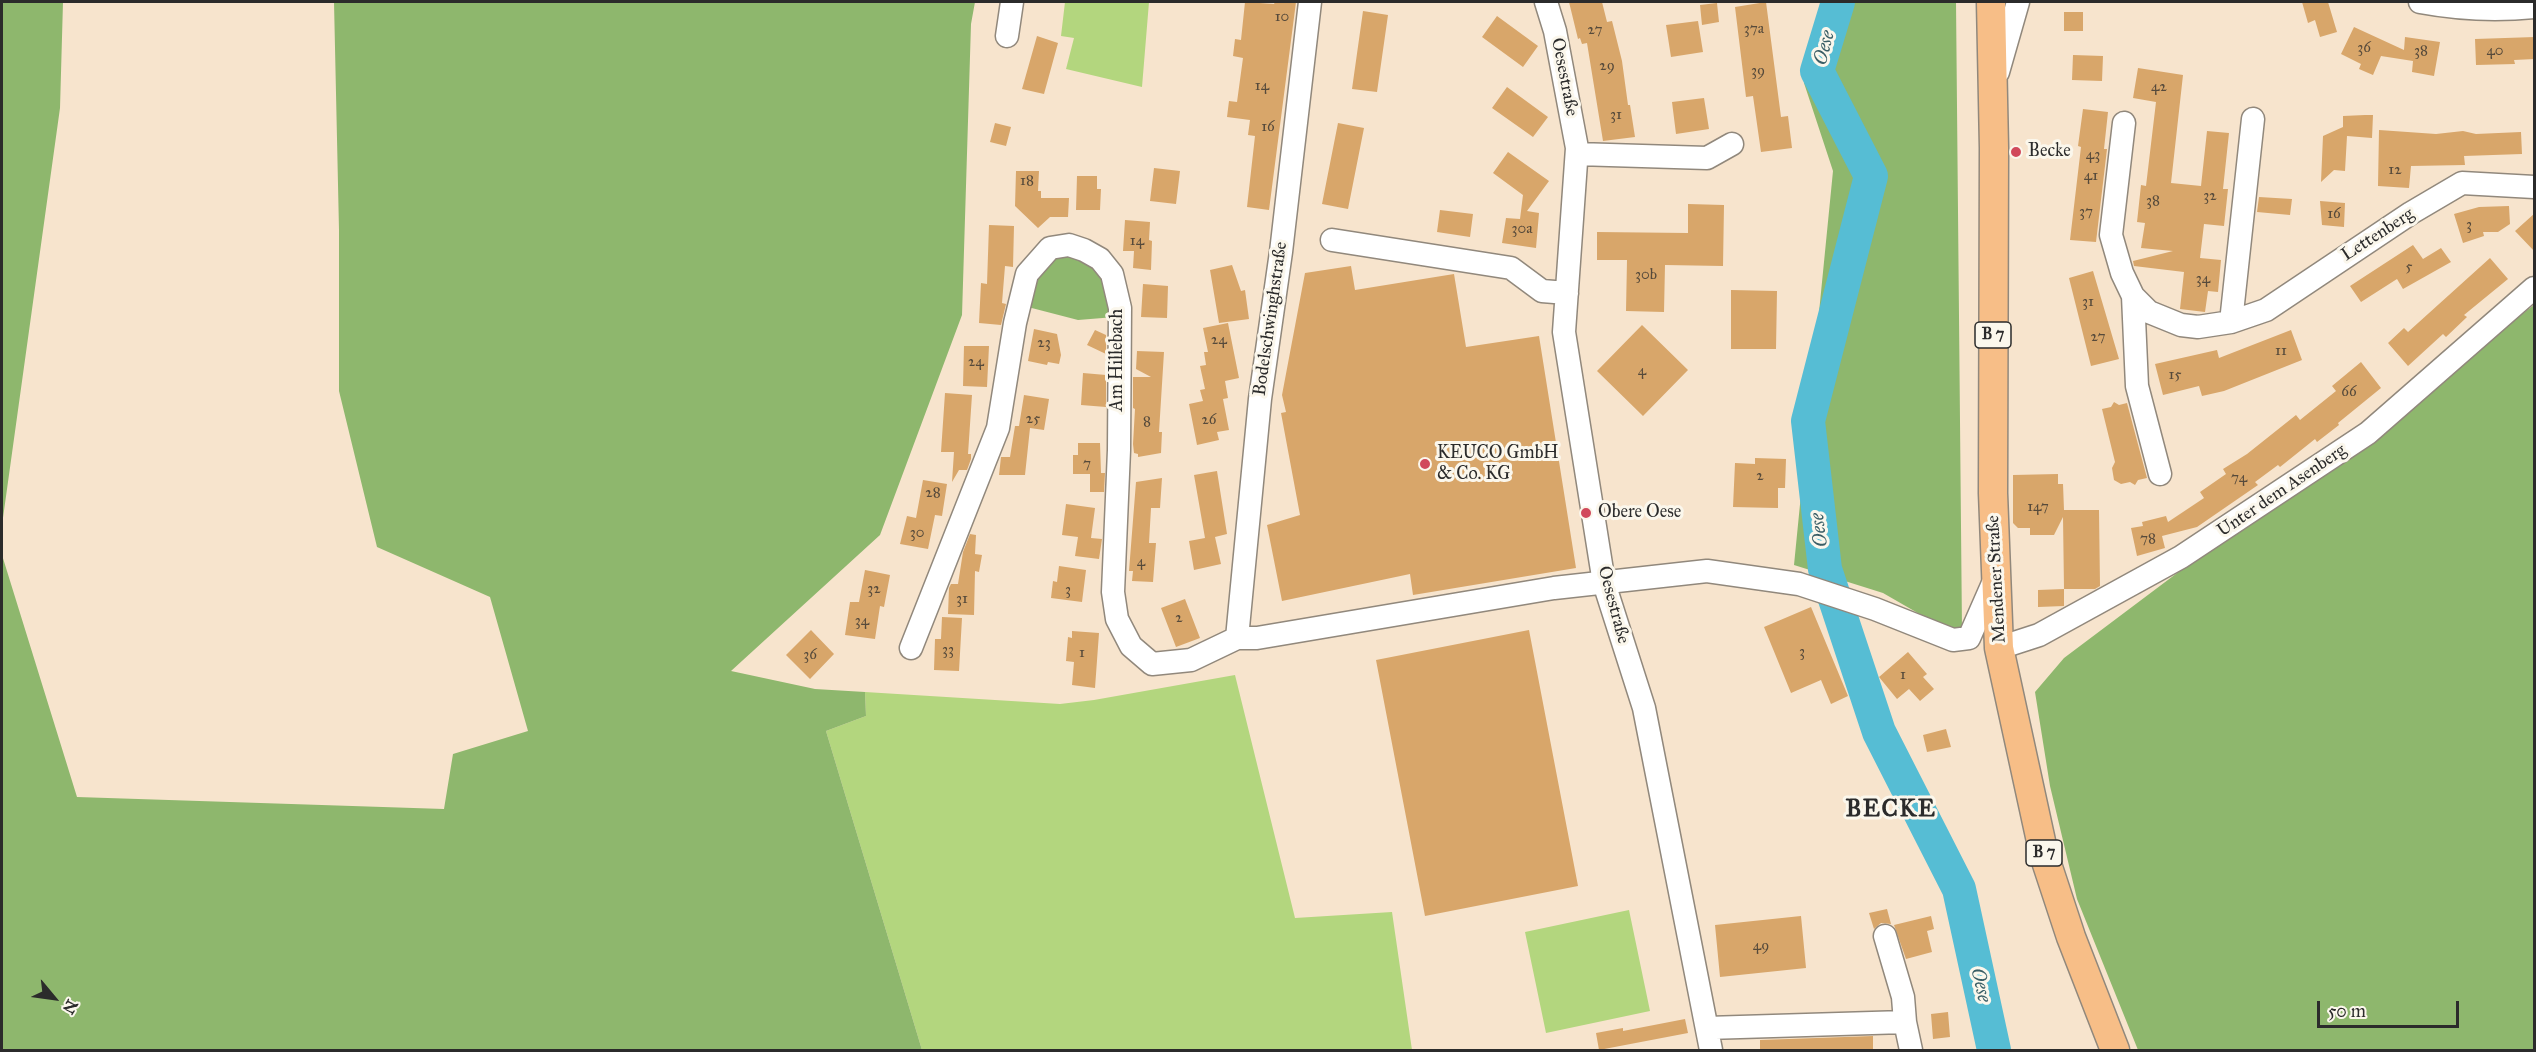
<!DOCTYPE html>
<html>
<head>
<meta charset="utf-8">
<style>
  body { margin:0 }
  #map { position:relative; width:2536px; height:1052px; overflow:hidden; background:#f7e4cd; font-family:"IM FELL Great Primer",serif }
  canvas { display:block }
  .frame { position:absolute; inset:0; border:3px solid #2b2b2b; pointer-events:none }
  .north { position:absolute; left:24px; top:968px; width:60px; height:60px; -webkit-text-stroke:4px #fbf7ec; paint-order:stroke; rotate:119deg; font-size:16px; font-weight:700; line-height:24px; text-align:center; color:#2b2b2b }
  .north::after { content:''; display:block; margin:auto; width:21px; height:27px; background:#2b2b2b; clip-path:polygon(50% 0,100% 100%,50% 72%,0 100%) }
  .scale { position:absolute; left:2317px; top:1001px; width:142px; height:27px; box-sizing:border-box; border:3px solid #2b2b2b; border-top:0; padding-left:8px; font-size:18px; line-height:21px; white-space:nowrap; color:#2b2b2b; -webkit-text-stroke:4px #fbf7ec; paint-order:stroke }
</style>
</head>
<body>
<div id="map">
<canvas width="2536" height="1052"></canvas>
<div class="frame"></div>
<div class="north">N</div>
<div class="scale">50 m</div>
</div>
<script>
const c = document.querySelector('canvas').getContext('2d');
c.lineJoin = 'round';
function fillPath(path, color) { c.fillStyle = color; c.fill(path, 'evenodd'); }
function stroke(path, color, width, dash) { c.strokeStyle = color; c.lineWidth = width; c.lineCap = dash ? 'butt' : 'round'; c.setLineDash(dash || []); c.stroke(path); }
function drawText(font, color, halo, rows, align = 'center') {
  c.font = font + ' "IM FELL Great Primer",serif'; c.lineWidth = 6; c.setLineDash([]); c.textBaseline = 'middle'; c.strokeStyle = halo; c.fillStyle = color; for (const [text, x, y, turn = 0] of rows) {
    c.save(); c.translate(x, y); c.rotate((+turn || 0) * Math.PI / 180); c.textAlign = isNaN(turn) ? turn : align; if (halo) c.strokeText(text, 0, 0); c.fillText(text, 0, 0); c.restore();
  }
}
fillPath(new Path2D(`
  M 1065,2 L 1149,2 L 1142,87 L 1066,69 L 1074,38 L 1061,36 Z
  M 1235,675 L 1295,918 L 1392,912 L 1412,1050 L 922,1050 L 826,731 L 866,716 L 865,692 L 1060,704 L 1094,700 Z
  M 1629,910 L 1650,1011 L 1546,1033 L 1525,932 Z`), '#b3d67e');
fillPath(new Path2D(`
  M 2,2 L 63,2 L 60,108 L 2,525 Z
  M 334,2 L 975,2 L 971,24 L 962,315 L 880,535 L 731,671 L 815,689 L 865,692 L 866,716 L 826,731 L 922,1050 L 2,1050 L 2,555 L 77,797 L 444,809 L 453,754 L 528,731 L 490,597 L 377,547 L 339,391 L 339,230 Z
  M 1823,2 L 1956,2 L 1962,631 L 1949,631 L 1883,593 L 1794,565 L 1833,171 L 1804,83 Z
  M 1069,249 L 1108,275 L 1115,317 L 1078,320 L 1024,306 L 1030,280 L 1052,252 Z
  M 2534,305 L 2534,1050 L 2138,1050 L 2077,899 L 2050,786 L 2035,692 L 2064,658 Z`), '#8eb76d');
stroke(new Path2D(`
  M 1838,2 L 1817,71 L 1871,176 L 1808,421 L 1825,569 L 1879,732 L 1959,889 L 1994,1050`), '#56bdd4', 34);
fillPath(new Path2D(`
  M 1245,2 L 1274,4 L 1275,2 L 1296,2 L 1269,210 L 1247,207 L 1255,136 L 1248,135 L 1250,120 L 1227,117 L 1229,101 L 1237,102 L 1243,58 L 1233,56 L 1235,39 L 1241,40 Z
  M 1569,2 L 1602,2 L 1607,22 L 1612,21 L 1622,61 L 1628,105 L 1630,105 L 1635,137 L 1603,141 L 1587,43 L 1582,44 L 1580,38 L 1578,39 Z
  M 1766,2 L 1781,117 L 1788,116 L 1792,148 L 1761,152 L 1753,96 L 1746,97 L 1735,7 Z
  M 2302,2 L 2328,2 L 2337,32 L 2320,37 L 2315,20 L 2308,23 Z
  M 1717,3 L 1719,22 L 1702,25 L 1700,5 Z
  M 1363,11 L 1388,15 L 1377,92 L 1352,89 Z
  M 2064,12 L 2083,12 L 2083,31 L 2064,31 Z
  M 1497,16 L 1538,46 L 1523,67 L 1482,37 Z
  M 1698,21 L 1703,52 L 1671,57 L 1666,25 Z
  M 2354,27 L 2404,50 L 2405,37 L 2440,42 L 2434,76 L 2412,72 L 2413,61 L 2381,56 L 2373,75 L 2359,69 L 2361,64 L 2341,54 Z
  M 1037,36 L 1058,43 L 1044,94 L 1022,89 Z
  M 2535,37 L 2535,59 L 2514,60 L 2515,64 L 2476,65 L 2475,39 Z
  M 2073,55 L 2103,56 L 2102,81 L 2072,80 Z
  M 2138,68 L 2183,75 L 2171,183 L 2201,186 L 2207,131 L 2229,133 L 2223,189 L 2228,189 L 2224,226 L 2204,224 L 2200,258 L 2221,260 L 2218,292 L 2208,291 L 2205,312 L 2180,309 L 2184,272 L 2134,266 L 2133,261 L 2173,251 L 2141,248 L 2145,223 L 2137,222 L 2138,213 L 2141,185 L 2146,186 L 2156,102 L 2133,98 Z
  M 1507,87 L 1548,117 L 1533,137 L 1492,108 Z
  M 1704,98 L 1709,129 L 1676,134 L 1672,102 Z
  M 2083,109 L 2108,112 L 2104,149 L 2107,149 L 2096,242 L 2070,240 L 2081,147 L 2078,146 Z
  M 2365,115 L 2373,115 L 2372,138 L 2347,136 L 2345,171 L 2334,170 L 2321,182 L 2323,136 L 2343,127 L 2343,116 Z
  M 995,123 L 1011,127 L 1006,146 L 990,142 Z
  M 1338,123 L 1364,128 L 1348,209 L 1322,204 Z
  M 2379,130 L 2436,134 L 2463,131 L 2476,134 L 2521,132 L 2522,154 L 2464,156 L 2465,165 L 2411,166 L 2409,188 L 2378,186 Z
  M 1508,152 L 1549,181 L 1527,211 L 1539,213 L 1536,248 L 1502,243 L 1506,218 L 1520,219 L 1523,195 L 1493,173 Z
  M 1154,168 L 1180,171 L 1176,204 L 1150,201 Z
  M 1016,171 L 1039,171 L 1038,191 L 1041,191 L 1041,198 L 1069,198 L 1068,217 L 1050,217 L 1038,228 L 1015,206 Z
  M 1077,176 L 1097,176 L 1097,189 L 1101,189 L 1100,210 L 1076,210 Z
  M 2259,197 L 2292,199 L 2290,215 L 2257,212 Z
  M 2320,201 L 2345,203 L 2344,227 L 2322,225 Z
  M 1688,204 L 1724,205 L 1723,266 L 1665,265 L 1664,312 L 1626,311 L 1627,260 L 1597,260 L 1597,232 L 1688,233 Z
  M 2509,206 L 2510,224 L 2498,232 L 2483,232 L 2484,236 L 2463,243 L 2454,214 L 2479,207 Z
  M 1440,210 L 1473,214 L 1470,237 L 1437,232 Z
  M 2535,213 L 2535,252 L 2515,231 Z
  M 1125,220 L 1150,222 L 1149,240 L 1152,241 L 1151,270 L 1133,268 L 1134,251 L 1123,251 Z
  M 989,225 L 1014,226 L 1013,267 L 1005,266 L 1002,303 L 1006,304 L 1001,325 L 979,323 L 981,283 L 987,284 Z
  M 2413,245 L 2423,259 L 2441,248 L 2451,262 L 2403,289 L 2397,279 L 2361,302 L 2350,286 Z
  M 2490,258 L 2508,279 L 2464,315 L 2467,317 L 2446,337 L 2443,334 L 2408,366 L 2388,343 L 2404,328 L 2408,332 Z
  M 1232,265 L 1241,291 L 1245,290 L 1249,319 L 1219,323 L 1210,270 Z
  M 1351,266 L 1355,290 L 1454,274 L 1466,347 L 1539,336 L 1576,568 L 1413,595 L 1410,574 L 1282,601 L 1267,525 L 1300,515 L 1281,413 L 1286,412 L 1282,395 L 1305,273 Z
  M 2093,271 L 2119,359 L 2091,366 L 2069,278 Z
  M 1143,284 L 1168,286 L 1167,318 L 1141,317 Z
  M 1731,290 L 1777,291 L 1776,349 L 1731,349 Z
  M 1228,323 L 1239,378 L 1225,381 L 1228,398 L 1223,399 L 1229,430 L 1217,432 L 1219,440 L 1197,445 L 1189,404 L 1203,401 L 1200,390 L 1205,389 L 1200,366 L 1206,365 L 1204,352 L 1208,352 L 1203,328 Z
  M 1642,325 L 1688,370 L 1643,416 L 1597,371 Z
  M 1034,329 L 1057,334 L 1061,355 L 1059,364 L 1048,362 L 1047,365 L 1028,361 Z
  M 1095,330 L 1106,335 L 1106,354 L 1087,345 Z
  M 2291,330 L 2302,360 L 2224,391 L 2202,396 L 2199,386 L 2163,395 L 2155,364 L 2217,350 L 2219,358 Z
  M 964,346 L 989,346 L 987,387 L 963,386 Z
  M 1137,351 L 1164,352 L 1159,432 L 1162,432 L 1161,453 L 1138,457 L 1138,454 L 1134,453 L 1133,444 L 1135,409 L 1133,408 L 1133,377 L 1151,377 L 1136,369 Z
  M 2361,362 L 2381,388 L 2338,423 L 2339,425 L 2317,442 L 2315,439 L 2280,467 L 2278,465 L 2255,482 L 2258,485 L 2197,527 L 2162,536 L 2165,548 L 2137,556 L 2131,528 L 2143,526 L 2142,522 L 2166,516 L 2168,522 L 2204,498 L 2200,492 L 2226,474 L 2223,469 L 2247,454 L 2296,415 L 2300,420 L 2336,391 L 2332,386 Z
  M 1083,373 L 1106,375 L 1106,407 L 1081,405 Z
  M 945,393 L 972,395 L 968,454 L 971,454 L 971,459 L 967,470 L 959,470 L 952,482 L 954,452 L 941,452 Z
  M 1024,395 L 1049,399 L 1044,430 L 1030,428 L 1025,475 L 999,475 L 1001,457 L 1010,457 L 1015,426 L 1019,426 Z
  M 2114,402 L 2119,405 L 2127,403 L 2147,478 L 2138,480 L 2135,485 L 2130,482 L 2121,484 L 2114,480 L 2112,468 L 2115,462 L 2102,409 L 2111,407 Z
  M 1078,443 L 1100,443 L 1101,473 L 1105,473 L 1104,492 L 1090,492 L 1090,474 L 1073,474 L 1073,455 L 1078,455 Z
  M 1755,458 L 1786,459 L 1785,488 L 1778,488 L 1778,508 L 1733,507 L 1735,463 L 1755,464 Z
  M 1217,471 L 1227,534 L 1215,537 L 1221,564 L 1194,570 L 1189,541 L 1205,538 L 1194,475 Z
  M 2058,474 L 2058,484 L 2063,484 L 2064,510 L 2099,510 L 2100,586 L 2095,589 L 2064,589 L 2063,517 L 2054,535 L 2030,535 L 2030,528 L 2018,528 L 2013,523 L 2013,475 Z
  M 1162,478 L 1160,508 L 1151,508 L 1149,543 L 1156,543 L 1153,582 L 1132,581 L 1133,571 L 1129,571 L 1136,482 Z
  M 923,480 L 947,484 L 942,516 L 935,515 L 928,549 L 900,544 L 907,516 L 916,518 Z
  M 1066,504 L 1095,508 L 1091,538 L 1102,539 L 1099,559 L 1075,556 L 1078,537 L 1062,535 Z
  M 970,534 L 976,535 L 975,554 L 982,555 L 979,572 L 975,571 L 974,615 L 948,614 L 949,588 L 951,584 L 958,584 L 963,552 Z
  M 1059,566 L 1086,570 L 1082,602 L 1051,598 L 1053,581 L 1057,582 Z
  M 865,570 L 890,575 L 884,607 L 880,606 L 875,639 L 845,635 L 850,602 L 859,602 Z
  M 2064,589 L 2064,606 L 2038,607 L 2038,590 Z
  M 1185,599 L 1200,638 L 1176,647 L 1161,608 Z
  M 1811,607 L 1848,696 L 1831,704 L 1821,680 L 1791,693 L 1764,627 Z
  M 942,617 L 962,618 L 959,671 L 934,670 L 935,639 L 941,639 Z
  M 811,630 L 834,654 L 810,679 L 786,655 Z
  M 1529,630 L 1578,886 L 1425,916 L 1376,660 Z
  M 1072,631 L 1099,633 L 1095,688 L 1072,685 L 1074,662 L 1066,661 L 1068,637 L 1072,638 Z
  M 1908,652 L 1927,674 L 1923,677 L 1934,689 L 1920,701 L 1909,689 L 1897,699 L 1879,677 Z
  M 1946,729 L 1951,747 L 1927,752 L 1923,735 Z
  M 1887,909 L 1891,924 L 1881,923 L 1874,929 L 1869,913 Z
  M 1801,916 L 1806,968 L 1720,977 L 1715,925 Z
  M 1931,916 L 1934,929 L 1927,931 L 1932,952 L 1906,959 L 1894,925 Z
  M 1948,1012 L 1950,1037 L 1933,1039 L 1931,1014 Z
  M 1685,1019 L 1688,1033 L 1599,1050 L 1596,1033 L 1623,1028 L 1623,1031 Z
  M 1873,1036 L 1873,1050 L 1760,1050 L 1760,1040 Z`), '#d8a66a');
const minor = new Path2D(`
  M 1546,2 L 1555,31 L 1577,148 L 1564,332 L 1604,583 L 1644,708 L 1711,1050
  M 2420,2 C 2458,9 2496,11 2534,7
  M 1007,36 L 1012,2
  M 1998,72 L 2018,2
  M 2124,123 L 2111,235 L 2122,273 L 2133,296 L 2149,312 L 2181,325 L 2198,327 L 2231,322 L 2266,310 L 2411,213 L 2462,183 L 2534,187
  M 1577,154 L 1707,158 L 1732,144
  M 1332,240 L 1511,268 L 1542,291 L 1567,293
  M 2133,296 L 2137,386 L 2160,474
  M 2231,322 L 2253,119
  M 1237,638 L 1260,399 L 1281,252 L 1310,2
  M 911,648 L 998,428 L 1015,323 L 1027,274 L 1050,248 L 1069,245 L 1084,250 L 1100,259 L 1112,274 L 1120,308 L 1119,450 L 1113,592 L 1117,619 L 1131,646 L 1152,664 L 1191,660 L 1237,638 L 1257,638 L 1554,588 L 1707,571 L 1799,584 L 1875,609 L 1953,640 L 1969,638 L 1994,581
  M 1999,648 L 2039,635 L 2181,557 L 2368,433 L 2534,288
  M 1885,936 L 1903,997 L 1905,1022
  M 1707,1028 L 1905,1022 L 1911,1050`);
const major = new Path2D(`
  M 1991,2 L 1994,148 L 1993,493 L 1999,648 L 2044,855 L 2071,937 L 2115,1050`);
stroke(minor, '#91887c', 25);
stroke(major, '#91887c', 31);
stroke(minor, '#fff', 22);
stroke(major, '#f7be87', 28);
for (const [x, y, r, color] of [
  [2016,152,6,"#d1495b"],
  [1425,464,6,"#d1495b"],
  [1586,513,6,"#d1495b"]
]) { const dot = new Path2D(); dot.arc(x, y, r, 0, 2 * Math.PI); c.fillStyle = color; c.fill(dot); stroke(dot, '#fbf7ec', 2); }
drawText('15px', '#564a3b', null, [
  ["10",1282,17],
  ["37a",1754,29],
  ["27",1595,30],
  ["36",2364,48],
  ["38",2421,51],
  ["40",2495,51],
  ["29",1607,66],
  ["39",1758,71],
  ["14",1262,86],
  ["42",2159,87],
  ["31",1616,115],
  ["16",1268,127],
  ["43",2093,155],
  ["12",2395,170],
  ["41",2091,176],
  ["18",1027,181],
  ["32",2210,196],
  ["38",2153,201],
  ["37",2086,212],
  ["16",2334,214],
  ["3",2469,225],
  ["30a",1522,229],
  ["14",1137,241],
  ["5",2409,267],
  ["30b",1646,275],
  ["34",2203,279],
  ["31",2088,302],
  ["27",2098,337],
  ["24",1219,340],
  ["23",1044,343],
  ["11",2281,351],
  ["24",976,362],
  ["4",1642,371],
  ["15",2175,375],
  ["66",2349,392],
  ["25",1033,419],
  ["26",1209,420],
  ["8",1147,422],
  ["7",1087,464],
  ["2",1760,476],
  ["74",2239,478],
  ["28",933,493],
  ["147",2038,507],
  ["30",917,533],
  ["78",2148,539],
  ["4",1141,562],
  ["32",874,589],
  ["3",1068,590],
  ["31",962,599],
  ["2",1179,618],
  ["34",862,621],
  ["33",948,650],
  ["3",1802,652],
  ["1",1082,653],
  ["36",810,655],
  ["1",1903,675],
  ["49",1761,946]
]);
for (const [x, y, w] of [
  [1993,335,36],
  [2044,853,36]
]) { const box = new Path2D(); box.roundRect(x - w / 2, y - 13, w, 26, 4.5); c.fillStyle = '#fbf7ec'; c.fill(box); stroke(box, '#2b2b2b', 1.5); }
drawText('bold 16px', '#2b2b2b', null, [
  ["B 7",1993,335],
  ["B 7",2044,853]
]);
drawText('18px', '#2b2b2b', '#fbf7ec', [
  ["Oesestraße",1564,77,79],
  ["Lettenberg",2378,235,-33],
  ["Bodelschwinghstraße",1271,319,-82],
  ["Am Hillebach",1118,360,-90],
  ["Unter dem Asenberg",2282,491,-34],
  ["Mendener Straße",1997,579,-93],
  ["Oesestraße",1613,605,75]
]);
drawText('18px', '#2b2b2b', '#fbf7ec', [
  ["Becke",2028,152],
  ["KEUCO GmbH",1437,454],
  ["& Co. KG",1437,475],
  ["Obere Oese",1598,513]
], 'left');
drawText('italic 20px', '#3a5e66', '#fbf7ec', [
  ["Oese",1825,48,-75],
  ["Oese",1820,530,-97],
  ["Oese",1980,985,78]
]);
c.letterSpacing = '1.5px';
drawText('bold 24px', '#2b2b2b', '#fbf7ec', [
  ["BECKE",1891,810]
]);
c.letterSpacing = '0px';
</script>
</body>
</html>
